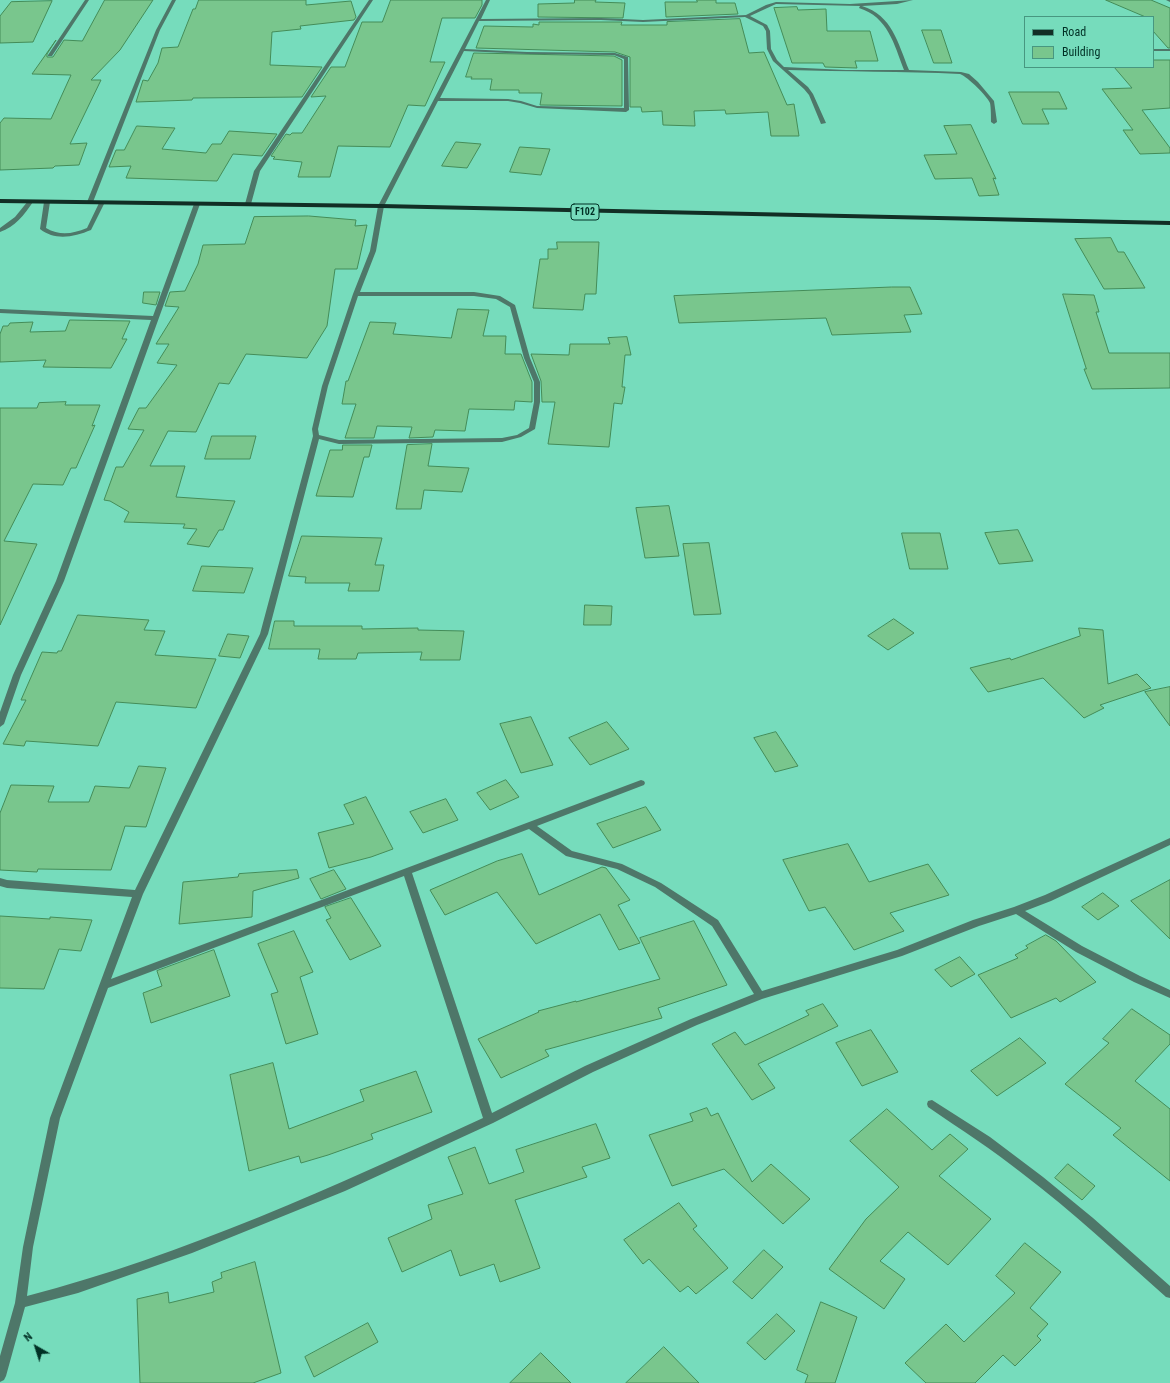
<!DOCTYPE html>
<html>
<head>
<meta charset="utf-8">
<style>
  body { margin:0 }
  #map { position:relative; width:1170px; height:1383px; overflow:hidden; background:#76dcbc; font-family:"Roboto Condensed",sans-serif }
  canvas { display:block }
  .legend { position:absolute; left:1024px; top:16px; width:130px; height:52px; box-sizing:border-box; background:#76dcbc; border:1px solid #479780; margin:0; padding:5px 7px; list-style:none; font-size:12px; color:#013025 }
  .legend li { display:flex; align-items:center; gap:8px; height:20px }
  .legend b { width:20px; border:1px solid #479780 }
  .north { position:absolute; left:16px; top:1327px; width:40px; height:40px; -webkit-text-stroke:3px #76dcbc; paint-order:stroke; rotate:321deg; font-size:11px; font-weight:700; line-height:16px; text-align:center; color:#013025 }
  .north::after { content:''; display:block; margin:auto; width:14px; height:18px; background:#013025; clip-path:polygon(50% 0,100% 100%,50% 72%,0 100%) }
</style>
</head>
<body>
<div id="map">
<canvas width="1170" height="1383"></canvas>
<ul class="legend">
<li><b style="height:5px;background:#122e25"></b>Road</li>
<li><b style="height:11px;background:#79c68d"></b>Building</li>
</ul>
<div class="north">N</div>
</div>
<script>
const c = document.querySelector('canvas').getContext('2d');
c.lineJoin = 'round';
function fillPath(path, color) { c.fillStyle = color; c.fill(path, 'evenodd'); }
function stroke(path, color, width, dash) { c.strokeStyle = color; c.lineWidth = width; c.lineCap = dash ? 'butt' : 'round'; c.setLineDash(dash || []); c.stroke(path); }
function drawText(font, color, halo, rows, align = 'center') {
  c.font = font + ' "Roboto Condensed",sans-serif'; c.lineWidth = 3; c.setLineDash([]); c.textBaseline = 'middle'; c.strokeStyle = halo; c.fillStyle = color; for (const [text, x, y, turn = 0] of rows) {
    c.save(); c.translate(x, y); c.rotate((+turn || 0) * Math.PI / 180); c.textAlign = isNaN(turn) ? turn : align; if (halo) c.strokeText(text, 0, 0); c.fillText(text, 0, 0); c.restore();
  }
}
const building = new Path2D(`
  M 105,0 L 153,0 L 120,50 L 91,80 L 101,80 L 70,144 L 87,143 L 79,165 L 55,166 L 53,168 L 0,170 L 0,123 L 4,118 L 51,119 L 71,75 L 32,74 L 56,40 L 47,54 L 47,57 L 53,57 L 64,40 L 82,41 Z
  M 199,0 L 306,0 L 306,5 L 351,1 L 356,17 L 354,20 L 300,26 L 301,29 L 272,32 L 270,65 L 322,67 L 302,97 L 193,98 L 192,100 L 136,102 L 143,80 L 148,81 L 158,63 L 162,48 L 178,47 L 193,9 L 195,9 Z
  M 391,0 L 482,0 L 482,5 L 475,18 L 442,18 L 430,62 L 445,62 L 425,106 L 408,105 L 390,147 L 338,146 L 330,177 L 298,177 L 302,162 L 273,159 L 275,157 L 271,156 L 286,134 L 290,135 L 292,133 L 302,133 L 326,96 L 311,97 L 331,67 L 345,67 L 362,22 L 382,22 Z
  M 575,0 L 596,0 L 595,2 L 625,3 L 623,18 L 538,17 L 538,4 L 574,3 Z
  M 697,0 L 716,0 L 716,3 L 735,3 L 738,14 L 666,17 L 665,2 L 697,2 Z
  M 1106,0 L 1151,0 L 1170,8 L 1170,48 L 1168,48 L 1153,31 L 1153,17 L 1146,17 Z
  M 52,1 L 33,42 L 0,43 L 0,16 L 11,2 Z
  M 797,7 L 798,10 L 826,9 L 827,31 L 870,31 L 878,61 L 855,61 L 857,68 L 825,67 L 823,63 L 792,63 L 774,8 Z
  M 740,19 L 749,53 L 764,52 L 787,105 L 794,104 L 799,136 L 771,136 L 768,112 L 726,114 L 725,110 L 694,111 L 695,126 L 663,125 L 662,111 L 642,112 L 641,107 L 630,107 L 630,57 L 615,52 L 476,48 L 484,26 L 533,27 L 533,24 L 539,25 L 539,22 L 622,22 L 621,25 L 667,25 L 667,22 Z
  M 922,30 L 941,30 L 952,63 L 934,63 Z
  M 474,53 L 614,56 L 622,60 L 622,106 L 540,105 L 542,93 L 519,93 L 519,90 L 490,90 L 492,79 L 471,79 L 472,77 L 466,77 Z
  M 1153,60 L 1170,60 L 1170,108 L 1142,110 L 1170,148 L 1170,153 L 1140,154 L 1123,130 L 1133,130 L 1102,89 L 1132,88 L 1114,67 L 1153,67 Z
  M 1009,92 L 1059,92 L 1067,109 L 1042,109 L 1049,124 L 1023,124 Z
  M 971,125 L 996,179 L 993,178 L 999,195 L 979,196 L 972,178 L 935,179 L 924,155 L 957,154 L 944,126 Z
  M 137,126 L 175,128 L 162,149 L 206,153 L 212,144 L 221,144 L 229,131 L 277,134 L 262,156 L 233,154 L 217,181 L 126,178 L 131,166 L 109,167 L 116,150 L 124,150 Z
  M 456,142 L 481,144 L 467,168 L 442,166 Z
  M 520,147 L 550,149 L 541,175 L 510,172 Z
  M 309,216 L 356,220 L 355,226 L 367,225 L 357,269 L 335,269 L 327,326 L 307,358 L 246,354 L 229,384 L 219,383 L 196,432 L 168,431 L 150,466 L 185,466 L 176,497 L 235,501 L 223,530 L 219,530 L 209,547 L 187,544 L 197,529 L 183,528 L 185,524 L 124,522 L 129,512 L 110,501 L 104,500 L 116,467 L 123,467 L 144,430 L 128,429 L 139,408 L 146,408 L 177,365 L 157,363 L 169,344 L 156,344 L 179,307 L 165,306 L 170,292 L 185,291 L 198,264 L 203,245 L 245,244 L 254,217 Z
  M 1111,238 L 1118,252 L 1124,252 L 1145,288 L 1104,289 L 1075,239 Z
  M 557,242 L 599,242 L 596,294 L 585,294 L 583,310 L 533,308 L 540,259 L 548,259 L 548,249 L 557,249 Z
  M 892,287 L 910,287 L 922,314 L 904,315 L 911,332 L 832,335 L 826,318 L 679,323 L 674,296 Z
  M 144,292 L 160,292 L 156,305 L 143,303 Z
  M 1063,294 L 1094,295 L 1099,312 L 1096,312 L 1109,353 L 1170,353 L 1170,388 L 1092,389 L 1084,369 L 1086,369 Z
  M 458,309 L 489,310 L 483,336 L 506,336 L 505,354 L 521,354 L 532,382 L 532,402 L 515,401 L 514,410 L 469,409 L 465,431 L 435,430 L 433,437 L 409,438 L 412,427 L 377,426 L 374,438 L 345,438 L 356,404 L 342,404 L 346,381 L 348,381 L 370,322 L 396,323 L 393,334 L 451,338 Z
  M 70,320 L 130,321 L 122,339 L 127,339 L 111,368 L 43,367 L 46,360 L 0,362 L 0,334 L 3,326 L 8,326 L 10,323 L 33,322 L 30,332 L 65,331 Z
  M 627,337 L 631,355 L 625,355 L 622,387 L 625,387 L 622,404 L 614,403 L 609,447 L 548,444 L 555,402 L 542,402 L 541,381 L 531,354 L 569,355 L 570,344 L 610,344 L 608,338 Z
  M 66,402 L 65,405 L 100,405 L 92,426 L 95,425 L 76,468 L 71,468 L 63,485 L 33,484 L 4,541 L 37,544 L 0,625 L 0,408 L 37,408 L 39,403 Z
  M 212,436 L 256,436 L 250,459 L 205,459 Z
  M 432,444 L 428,466 L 469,468 L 462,492 L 424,490 L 421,509 L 396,509 L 407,445 Z
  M 343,445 L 372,445 L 369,457 L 364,457 L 353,497 L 316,496 L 330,450 L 342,450 Z
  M 669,506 L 679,556 L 645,558 L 636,508 Z
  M 1018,530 L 1033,561 L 999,564 L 985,533 Z
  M 902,533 L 940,533 L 948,569 L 910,569 Z
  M 302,536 L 382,538 L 375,565 L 384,565 L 379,591 L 348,591 L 350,583 L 305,583 L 306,577 L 289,576 Z
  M 709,543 L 721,614 L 694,615 L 683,544 Z
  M 202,566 L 253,568 L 244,593 L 193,591 Z
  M 585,605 L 612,606 L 611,625 L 584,625 Z
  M 78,615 L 149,620 L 144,630 L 165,631 L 155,655 L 216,659 L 196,708 L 116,702 L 98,746 L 26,741 L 24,746 L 3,744 L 26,700 L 21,700 L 42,652 L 57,653 L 58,651 L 61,651 Z
  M 894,619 L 914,633 L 888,650 L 868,636 Z
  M 275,621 L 294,621 L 294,626 L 362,626 L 362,629 L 418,628 L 418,630 L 464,631 L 460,660 L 420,660 L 422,652 L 358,653 L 356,659 L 318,659 L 320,649 L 269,649 Z
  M 1079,628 L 1103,630 L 1108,684 L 1137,674 L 1151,688 L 1100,705 L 1104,708 L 1084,718 L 1043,678 L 988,692 L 970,668 L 1010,658 L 1011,660 L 1080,636 Z
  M 228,634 L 249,636 L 240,658 L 219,656 Z
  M 1170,687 L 1170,726 L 1145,692 Z
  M 531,717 L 553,765 L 521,773 L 500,724 Z
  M 607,722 L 629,749 L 590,765 L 569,738 Z
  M 776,732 L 798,766 L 775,772 L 754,738 Z
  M 139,766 L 166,768 L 146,827 L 125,826 L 111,870 L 38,869 L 37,872 L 0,870 L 0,813 L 11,785 L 54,786 L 48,802 L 89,802 L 95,786 L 129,788 Z
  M 506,780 L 519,797 L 490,810 L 477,793 Z
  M 366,797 L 393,849 L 371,857 L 329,868 L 318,833 L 354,824 L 344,805 Z
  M 446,799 L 458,820 L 423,833 L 410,812 Z
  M 646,807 L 661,830 L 613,848 L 597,824 Z
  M 848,844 L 869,882 L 928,864 L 949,895 L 890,913 L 904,931 L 854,950 L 825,907 L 809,911 L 783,860 Z
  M 522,854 L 539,895 L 602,867 L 606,868 L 630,900 L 618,905 L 640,943 L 619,950 L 600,914 L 536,944 L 497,892 L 445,915 L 430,890 L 497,861 Z
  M 297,870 L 299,878 L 253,891 L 252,917 L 179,924 L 183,882 L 238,877 L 239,874 Z
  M 334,870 L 346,889 L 321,899 L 310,879 Z
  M 1170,880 L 1170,939 L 1131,901 Z
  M 1103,893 L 1119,906 L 1098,920 L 1082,907 Z
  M 351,898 L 381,946 L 350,960 L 326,920 L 331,918 L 325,907 Z
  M 0,916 L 50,919 L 50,917 L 92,920 L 81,951 L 59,949 L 44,989 L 0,988 Z
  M 694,921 L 727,985 L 658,1008 L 662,1018 L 545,1050 L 549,1056 L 501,1078 L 478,1039 L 539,1012 L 538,1011 L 576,1001 L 576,1002 L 660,979 L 640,938 Z
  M 294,931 L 313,972 L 300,977 L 318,1034 L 286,1044 L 271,994 L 278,992 L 258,944 Z
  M 1046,935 L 1056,941 L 1096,982 L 1060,1002 L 1056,998 L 1011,1018 L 978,975 L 1018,958 L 1015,955 L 1028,948 L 1026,946 Z
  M 214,950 L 230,996 L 151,1023 L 143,993 L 162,986 L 157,971 Z
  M 960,957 L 975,974 L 951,987 L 935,970 Z
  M 823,1004 L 838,1026 L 758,1064 L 775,1088 L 752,1100 L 712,1044 L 735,1032 L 745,1045 L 809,1015 L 806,1011 Z
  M 1132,1009 L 1170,1035 L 1170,1044 L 1135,1081 L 1170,1109 L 1170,1181 L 1113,1135 L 1121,1128 L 1065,1084 L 1109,1043 L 1103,1039 Z
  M 871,1030 L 898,1072 L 862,1086 L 836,1043 Z
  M 1020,1038 L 1046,1063 L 997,1096 L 971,1071 Z
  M 273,1063 L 289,1129 L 364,1101 L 360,1090 L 416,1071 L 432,1112 L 371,1134 L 373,1139 L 328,1155 L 301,1163 L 299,1156 L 249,1171 L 230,1075 Z
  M 707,1108 L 711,1116 L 718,1113 L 752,1182 L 771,1164 L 810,1199 L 783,1224 L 724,1169 L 672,1186 L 649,1135 L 693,1121 L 690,1114 Z
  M 887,1109 L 932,1150 L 950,1134 L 968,1149 L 939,1176 L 991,1219 L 948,1265 L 908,1232 L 880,1261 L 905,1279 L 884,1309 L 829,1269 L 866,1219 L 899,1187 L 850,1141 Z
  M 596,1124 L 610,1158 L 582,1167 L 587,1177 L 515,1200 L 540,1268 L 500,1282 L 494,1264 L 460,1276 L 451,1250 L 402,1272 L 388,1238 L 432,1219 L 428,1205 L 463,1194 L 448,1157 L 475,1147 L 489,1184 L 524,1172 L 516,1150 Z
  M 1068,1164 L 1095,1186 L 1082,1200 L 1055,1178 Z
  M 679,1203 L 697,1226 L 693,1229 L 728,1268 L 696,1294 L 688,1286 L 680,1292 L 649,1259 L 643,1264 L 624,1240 Z
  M 1025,1243 L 1061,1272 L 1030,1308 L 1048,1324 L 1037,1336 L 1041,1340 L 1015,1366 L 1003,1355 L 975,1383 L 926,1383 L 905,1363 L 946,1324 L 964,1342 L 1015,1293 L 996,1276 Z
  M 764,1250 L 783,1267 L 752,1299 L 733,1282 Z
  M 255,1262 L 281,1373 L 253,1383 L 140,1383 L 137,1299 L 168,1292 L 169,1303 L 214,1292 L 212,1282 L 222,1278 L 221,1273 Z
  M 821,1302 L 857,1317 L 835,1383 L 805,1383 L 808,1375 L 797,1370 Z
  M 777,1314 L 795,1331 L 765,1360 L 747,1343 Z
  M 368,1323 L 378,1342 L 314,1377 L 305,1357 Z
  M 664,1347 L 699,1383 L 626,1383 Z
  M 541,1353 L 571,1383 L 510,1383 Z`);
fillPath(building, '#79c68d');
stroke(building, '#448c58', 1);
fillPath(new Path2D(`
  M 47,200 L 50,202 L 46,228 C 60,236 72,234 87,228 L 100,201 L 105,202 L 91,230 C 74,237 55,241 40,229 L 44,202 Z`), '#4e7769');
fillPath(new Path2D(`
  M 85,0 L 89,0 L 52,56 L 48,56 L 48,55 Z
  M 172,0 L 176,0 L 160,30 L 93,202 L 88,203 L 87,202 L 156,30 Z
  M 369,0 L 373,0 L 260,171 L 251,204 L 246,205 L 245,204 L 254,171 Z
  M 486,0 L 490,0 L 481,19 L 601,18 L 643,20 L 746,15 L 766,5 L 776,2 L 850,4 L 913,0 L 897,4 L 862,6 C 892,15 898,43 909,70 L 961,72 L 969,74 L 978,82 L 994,101 L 997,122 L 994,124 L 991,122 C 991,116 991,108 990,103 C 987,96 968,77 960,74 C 903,71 845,72 788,70 L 808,87 L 813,94 L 826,123 L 821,124 L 809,95 L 804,89 L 773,61 L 767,49 L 766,31 L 763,26 L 745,17 L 643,22 L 601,20 L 479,21 L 465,49 L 527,52 L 615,53 L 628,57 L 629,110 L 626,112 L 537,108 L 520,103 L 508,101 L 438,101 L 384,206 L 376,251 L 360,292 L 474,292 L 500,296 L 515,305 L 530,358 L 540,382 L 540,402 L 535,429 L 521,437 L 502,442 L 339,444 L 319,439 L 268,634 L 143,894 L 111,979 L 641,780 L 644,781 L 645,783 L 644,785 L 537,826 L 572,851 L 622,864 L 661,883 L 718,920 L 762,991 L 897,950 L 973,920 L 1014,907 L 1045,895 L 1170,838 L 1170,845 L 1051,901 L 1025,911 L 1082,946 L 1140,976 L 1170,990 L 1170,998 L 1134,982 L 1076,952 L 1016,914 L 979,926 L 902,956 L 762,999 L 697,1025 L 593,1072 L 493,1123 L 345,1191 L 192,1253 L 78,1293 L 25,1307 L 6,1376 L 4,1380 L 0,1382 L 0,1356 L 15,1303 L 23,1247 L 50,1118 L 132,897 L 7,888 L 0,886 L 0,878 L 7,880 L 135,890 L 260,634 L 313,436 L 312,429 L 322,386 L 353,294 L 370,251 L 378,206 ZM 776,4 L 860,6 L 859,8 C 888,17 894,44 904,70 L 846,70 L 784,67 L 777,60 L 771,49 L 770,31 L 767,25 L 750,16 ZM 464,51 L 527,54 L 614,55 L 624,59 L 624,108 L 537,106 L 521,101 L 508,99 L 440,98 ZM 358,296 L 474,296 L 496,299 L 510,307 L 524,358 L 534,382 L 534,402 L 529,428 L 517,435 L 502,438 L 339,440 L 319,435 L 318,429 L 328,386 ZM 529,829 L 566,856 L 617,869 L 655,887 L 712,926 L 754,994 L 691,1019 L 585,1066 L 492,1113 L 412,873 ZM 404,876 L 483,1118 C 335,1186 185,1255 27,1296 L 33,1247 L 60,1118 L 108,988 Z
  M 1166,0 L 1170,0 L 1170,2 Z
  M 1153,49 L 1170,49 L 1170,51 L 1153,51 Z
  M 28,201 L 33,202 C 24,215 15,227 0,232 L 0,228 L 15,217 Z
  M 197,202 L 200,204 L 64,581 L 21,675 L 4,724 L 0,727 L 0,712 L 13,675 L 56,581 L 151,320 L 0,313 L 0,309 L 153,316 L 194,204 Z
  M 932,1100 L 990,1137 L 1043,1177 L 1093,1218 L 1170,1286 L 1170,1298 L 1166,1297 C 1119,1255 1073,1212 1023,1174 C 993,1150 960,1129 928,1107 L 927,1104 L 928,1101 Z`), '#4e7769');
fillPath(new Path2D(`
  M 0,199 L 381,204 L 1170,221 L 1170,225 L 381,208 L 0,203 Z`), '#122e25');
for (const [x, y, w] of [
  [585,212,28]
]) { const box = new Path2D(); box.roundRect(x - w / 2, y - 8, w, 16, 3); c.fillStyle = '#76dcbc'; c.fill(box); stroke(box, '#013025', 1); }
drawText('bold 10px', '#013025', null, [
  ["F102",585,212]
]);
</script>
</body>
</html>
